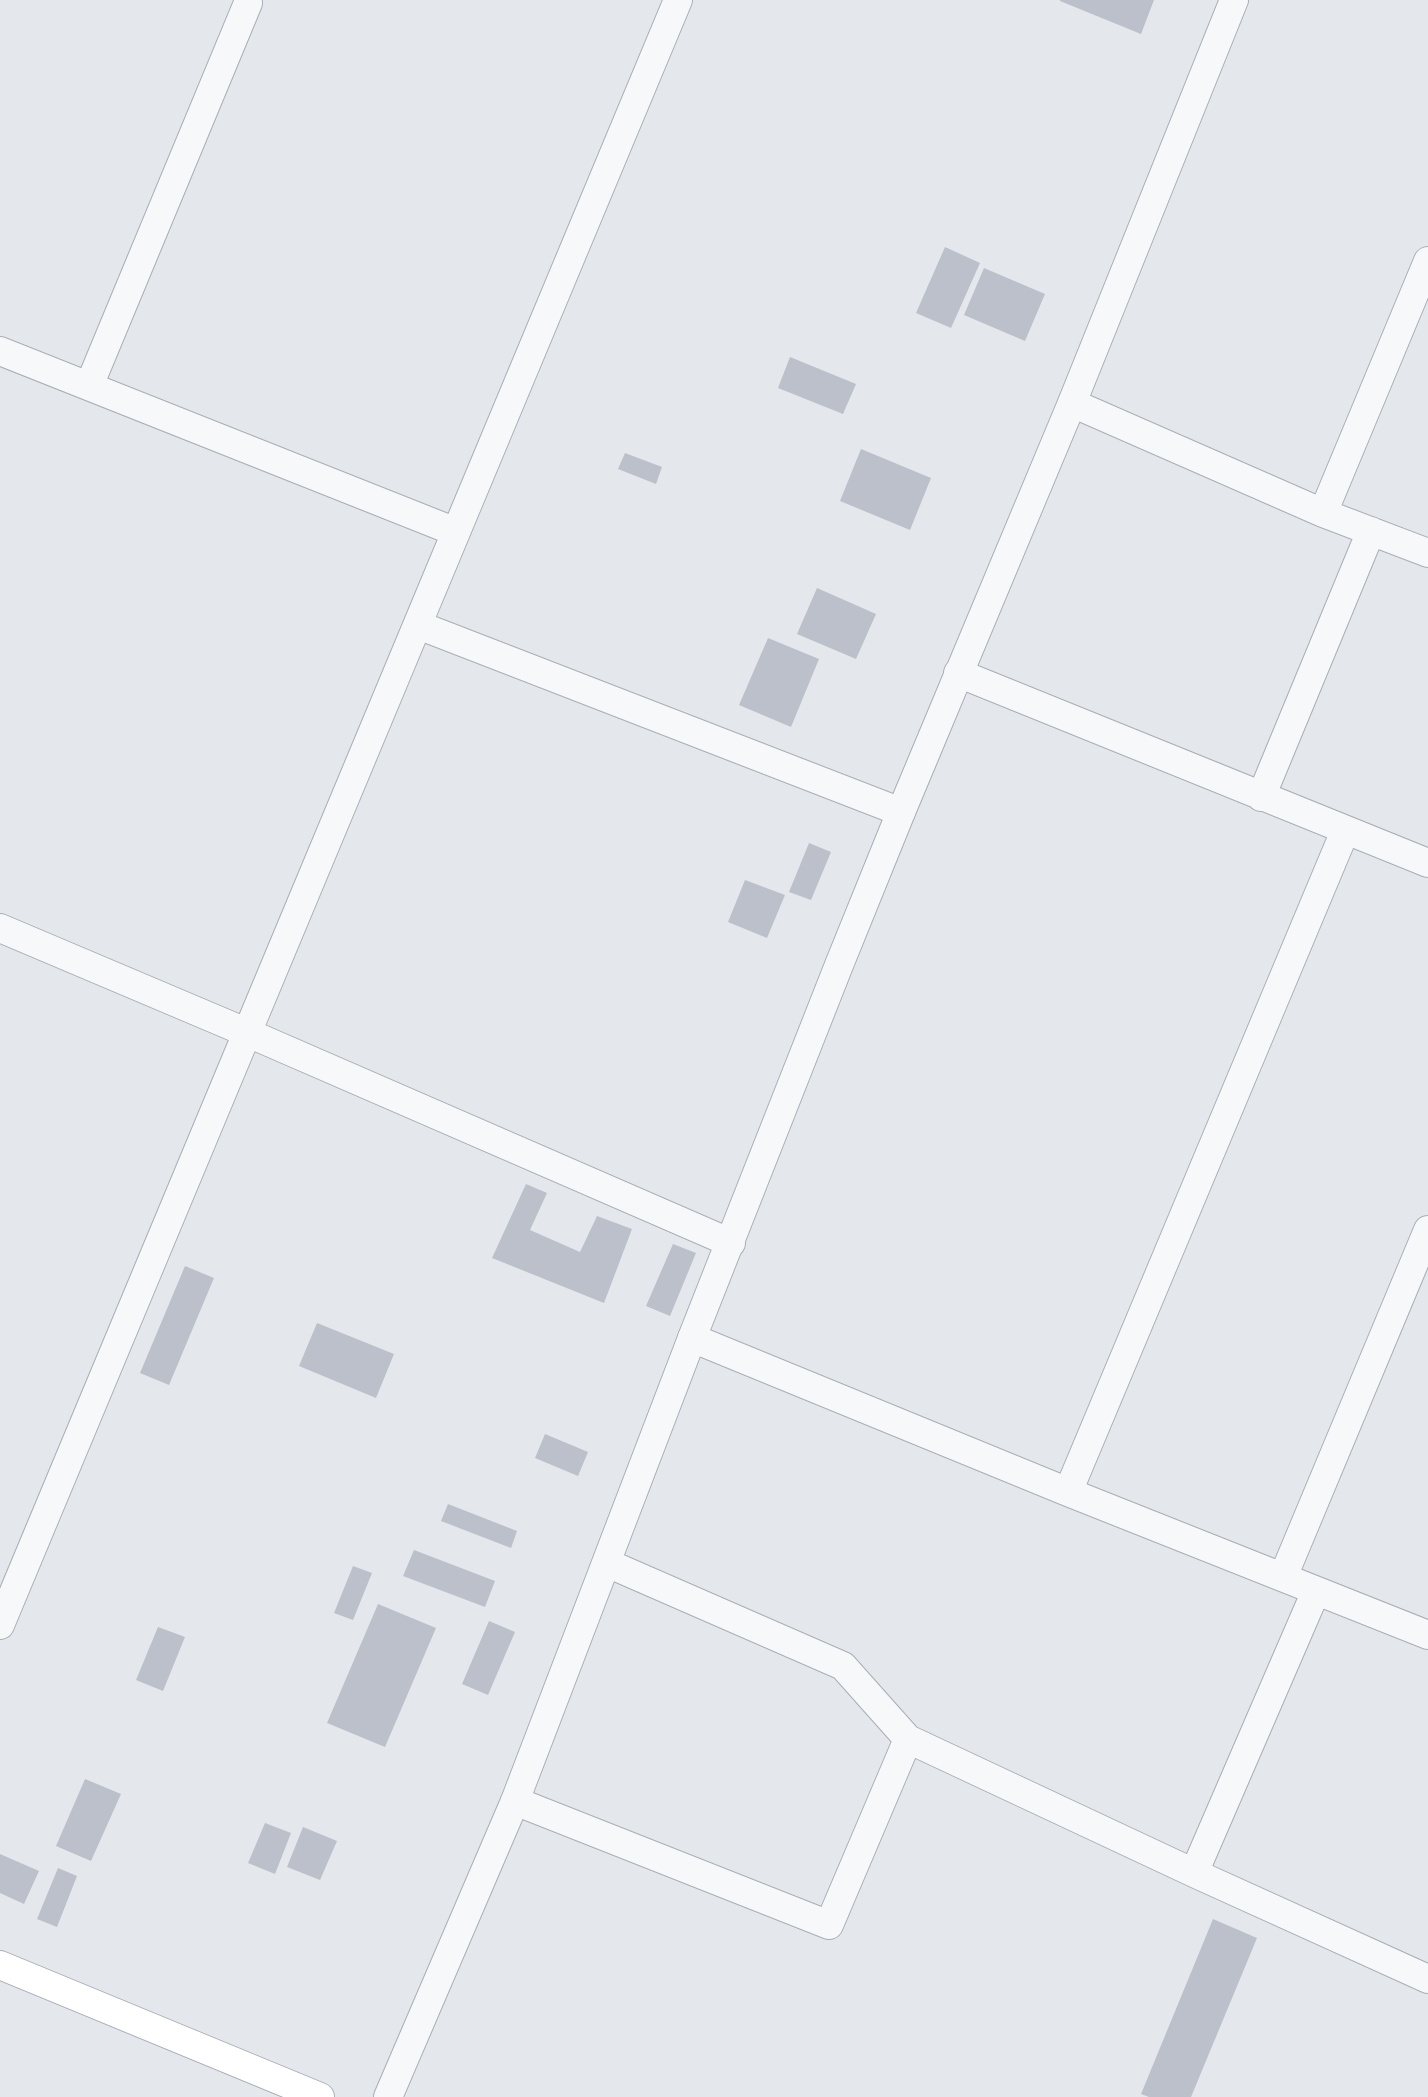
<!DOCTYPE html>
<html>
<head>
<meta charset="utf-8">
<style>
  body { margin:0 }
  canvas { display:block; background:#e4e7ec }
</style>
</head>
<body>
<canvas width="1428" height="2097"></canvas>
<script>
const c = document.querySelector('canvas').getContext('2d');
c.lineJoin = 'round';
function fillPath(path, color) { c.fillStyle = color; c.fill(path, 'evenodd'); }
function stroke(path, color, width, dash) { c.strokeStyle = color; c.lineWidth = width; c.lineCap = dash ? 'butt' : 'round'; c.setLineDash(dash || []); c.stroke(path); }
fillPath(new Path2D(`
  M 1060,0 L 1154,0 L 1141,34 L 1060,1 Z
  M 945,247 L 980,263 L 951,328 L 916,313 Z
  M 984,268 L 1045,294 L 1025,341 L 964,315 Z
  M 790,357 L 856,384 L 843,414 L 778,388 Z
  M 861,449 L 931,478 L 910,530 L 840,501 Z
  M 625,453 L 662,467 L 656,484 L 618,469 Z
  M 817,588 L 876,614 L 856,659 L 797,634 Z
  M 768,638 L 819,659 L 791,727 L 739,705 Z
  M 809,843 L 831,852 L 811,900 L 789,892 Z
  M 745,880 L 785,895 L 767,938 L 728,922 Z
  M 526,1184 L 547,1193 L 530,1230 L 580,1252 L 597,1216 L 632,1229 L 604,1303 L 492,1258 Z
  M 673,1244 L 696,1253 L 670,1316 L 646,1306 Z
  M 185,1266 L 214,1278 L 169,1385 L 140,1373 Z
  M 317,1323 L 394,1354 L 376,1398 L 299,1366 Z
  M 545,1434 L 588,1452 L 578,1476 L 535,1458 Z
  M 448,1504 L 517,1531 L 511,1548 L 441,1521 Z
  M 414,1550 L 495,1581 L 485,1607 L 403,1576 Z
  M 353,1566 L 372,1573 L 353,1620 L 334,1613 Z
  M 378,1604 L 436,1628 L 385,1747 L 327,1723 Z
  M 489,1621 L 515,1632 L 488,1695 L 462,1684 Z
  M 158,1627 L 185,1637 L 163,1691 L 136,1680 Z
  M 85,1779 L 121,1794 L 91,1861 L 56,1846 Z
  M 265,1823 L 291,1833 L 275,1874 L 248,1863 Z
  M 303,1827 L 337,1841 L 320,1880 L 287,1867 Z
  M 0,1854 L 39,1871 L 24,1904 L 0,1893 Z
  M 58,1868 L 77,1876 L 57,1927 L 37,1919 Z
  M 1213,1919 L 1257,1938 L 1191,2097 L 1149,2097 L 1141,2094 Z`), '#bbc0ca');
const minor = new Path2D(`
  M 0,351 L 456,532
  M 89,386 L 248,3
  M 1072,403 L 1323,513 L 1428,553
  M 1323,513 L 1428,261
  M 418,625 L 901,812
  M 958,673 L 1428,863
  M 1261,797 L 1371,531
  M 0,928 L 248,1033 L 731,1243
  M 692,1338 L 1068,1492 L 1428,1635
  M 1068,1492 L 1345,831
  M 607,1563 L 843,1666 L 908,1739
  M 1283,1577 L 1428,1230
  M 0,1625 L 678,0
  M 515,1801 L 829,1925 L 908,1739 L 1194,1873 L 1428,1979
  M 1194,1873 L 1316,1591`);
const tertiary = new Path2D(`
  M 388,2097 L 515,1801 L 692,1338 L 839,965 L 901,812 L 1072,403 L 1234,0`);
const secondary = new Path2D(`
  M 0,1965 L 320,2097`);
stroke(minor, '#a9aeb7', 30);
stroke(tertiary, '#a9aeb7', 30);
stroke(secondary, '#a9aeb7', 30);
stroke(minor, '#f7f8fa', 28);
stroke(tertiary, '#f7f8fa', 28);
stroke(secondary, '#fff', 28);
</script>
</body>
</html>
